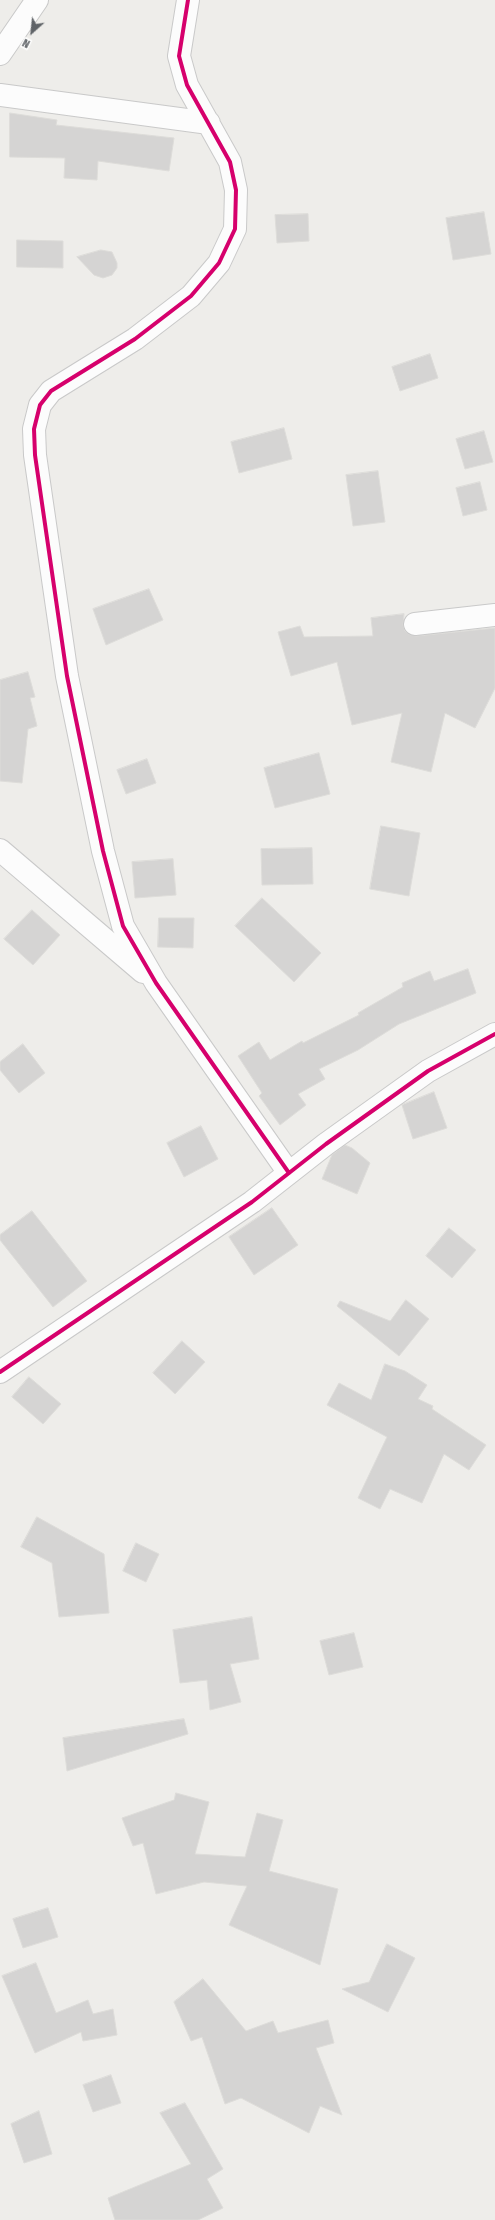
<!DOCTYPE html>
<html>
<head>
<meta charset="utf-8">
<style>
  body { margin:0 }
  #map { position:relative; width:495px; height:2220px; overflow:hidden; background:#eeedea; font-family:"Fira Sans Condensed",sans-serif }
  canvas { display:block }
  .north { position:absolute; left:12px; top:12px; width:40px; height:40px; -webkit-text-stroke:3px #fff; paint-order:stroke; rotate:207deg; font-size:11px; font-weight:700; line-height:16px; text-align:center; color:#5f6367 }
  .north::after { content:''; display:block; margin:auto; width:14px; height:18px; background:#5f6367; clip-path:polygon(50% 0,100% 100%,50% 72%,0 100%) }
</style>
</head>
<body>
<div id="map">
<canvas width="495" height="2220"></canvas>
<div class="north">N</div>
</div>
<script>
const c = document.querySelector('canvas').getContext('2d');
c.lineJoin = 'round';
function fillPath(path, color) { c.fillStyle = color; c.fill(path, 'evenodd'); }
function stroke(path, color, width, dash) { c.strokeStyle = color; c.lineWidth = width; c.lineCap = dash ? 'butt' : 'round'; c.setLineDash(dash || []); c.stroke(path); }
const building = new Path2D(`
  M 10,113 L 57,120 L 56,125 L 174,138 L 169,171 L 98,161 L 97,180 L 64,178 L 65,158 L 10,157 Z
  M 484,212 L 491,254 L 453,260 L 446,218 Z
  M 308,214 L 309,241 L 277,243 L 275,215 Z
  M 17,240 L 63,241 L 63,268 L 17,267 Z
  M 101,250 L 112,252 L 117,263 L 117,268 L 112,275 L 103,278 L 94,275 L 77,257 Z
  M 430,354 L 438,378 L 400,391 L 392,367 Z
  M 284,428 L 292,459 L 239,473 L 231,442 Z
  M 484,431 L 493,462 L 465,469 L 456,439 Z
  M 378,471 L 385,522 L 353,526 L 346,475 Z
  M 480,482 L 487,510 L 463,516 L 456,488 Z
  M 149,589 L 163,620 L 106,645 L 93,609 Z
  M 404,614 L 403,625 L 405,631 L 410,635 L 416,636 L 495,628 L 495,688 L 475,728 L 445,713 L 431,772 L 391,762 L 402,713 L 352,725 L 337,662 L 291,676 L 278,632 L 300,626 L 304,637 L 373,636 L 371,618 Z
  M 28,672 L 35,697 L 30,698 L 37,726 L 28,729 L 22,783 L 0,781 L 0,680 Z
  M 319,753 L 330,794 L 275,808 L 264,768 Z
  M 147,759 L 156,783 L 126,794 L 117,770 Z
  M 381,826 L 420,833 L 409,896 L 370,889 Z
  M 312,848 L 313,884 L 262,885 L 261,849 Z
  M 173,859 L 176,895 L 135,898 L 132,862 Z
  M 262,898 L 321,953 L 294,982 L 235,926 Z
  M 32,910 L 60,935 L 33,965 L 4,939 Z
  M 159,918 L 194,918 L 193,948 L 158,947 Z
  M 468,969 L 476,993 L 399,1024 L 358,1050 L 319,1069 L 325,1079 L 298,1094 L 306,1105 L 280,1125 L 259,1096 L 262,1093 L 238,1056 L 259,1042 L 270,1060 L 302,1041 L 303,1043 L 359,1015 L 358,1013 L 403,987 L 402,983 L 430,971 L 434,981 Z
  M 23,1044 L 45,1073 L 19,1093 L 0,1070 L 0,1062 Z
  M 434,1092 L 447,1128 L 413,1139 L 402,1105 Z
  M 201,1126 L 218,1159 L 184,1177 L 167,1143 Z
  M 345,1145 L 352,1148 L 370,1163 L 357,1194 L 322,1179 L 332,1155 Z
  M 272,1208 L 298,1245 L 254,1275 L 229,1237 Z
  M 32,1211 L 87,1281 L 53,1307 L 0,1240 L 0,1235 Z
  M 449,1228 L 476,1250 L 452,1278 L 426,1256 Z
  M 406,1300 L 429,1319 L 399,1356 L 337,1306 L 340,1301 L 390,1321 Z
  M 182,1341 L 205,1362 L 175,1394 L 153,1373 Z
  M 385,1364 L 405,1371 L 427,1385 L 418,1399 L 433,1406 L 432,1409 L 486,1445 L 469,1470 L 444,1454 L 422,1503 L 390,1489 L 380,1509 L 358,1498 L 387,1437 L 327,1405 L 339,1383 L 371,1400 Z
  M 29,1377 L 61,1404 L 43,1424 L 12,1397 Z
  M 37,1517 L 104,1554 L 109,1613 L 59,1617 L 52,1563 L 21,1547 Z
  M 136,1543 L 159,1554 L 146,1582 L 123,1571 Z
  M 252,1617 L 259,1659 L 230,1664 L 241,1702 L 210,1710 L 207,1680 L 180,1683 L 173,1630 Z
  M 354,1633 L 363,1667 L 329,1675 L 320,1641 Z
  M 184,1719 L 188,1734 L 67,1771 L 63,1738 Z
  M 176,1793 L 209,1802 L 195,1854 L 245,1857 L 257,1813 L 283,1820 L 269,1871 L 338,1889 L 320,1965 L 229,1925 L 247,1886 L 204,1882 L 156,1894 L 143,1843 L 133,1846 L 122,1818 L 174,1800 Z
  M 48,1908 L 58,1937 L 23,1948 L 13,1919 Z
  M 387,1944 L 415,1958 L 388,2012 L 342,1989 L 369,1982 Z
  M 36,1963 L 56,2013 L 88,2000 L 93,2014 L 113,2009 L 117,2035 L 83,2041 L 81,2032 L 35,2053 L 2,1976 Z
  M 203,1979 L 246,2031 L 273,2021 L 278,2033 L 328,2020 L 334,2043 L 316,2048 L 342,2115 L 320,2106 L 309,2133 L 241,2098 L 225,2104 L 202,2037 L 191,2041 L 174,2002 Z
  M 111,2075 L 121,2103 L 93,2112 L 83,2085 Z
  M 185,2103 L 223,2169 L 207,2179 L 223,2208 L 198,2220 L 115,2220 L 108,2198 L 191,2164 L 160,2113 Z
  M 39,2111 L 52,2154 L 24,2163 L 11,2124 Z`);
fillPath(building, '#d5d4d3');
stroke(building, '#dddcd9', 1);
const minor = new Path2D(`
  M 188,0 L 179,56 L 187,85 L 230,162 L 236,190 L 235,229 L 219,263 L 191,296 L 135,339 L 51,391 L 40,405 L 34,429 L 35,455 L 67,676 L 103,851 L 123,926 L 156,983 L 289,1173
  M 0,54 L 37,0
  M 0,95 L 209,123
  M 415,624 L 495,615
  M 0,850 L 143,972
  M 0,1372 L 252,1202 L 326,1144 L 428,1071 L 495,1034`);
stroke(minor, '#c9c9c9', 24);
stroke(minor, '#fcfcfc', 22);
stroke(new Path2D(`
  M 188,0 L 179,56 L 187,85 L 230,162 L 236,190 L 235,229 L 219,263 L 191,296 L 135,339 L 51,391 L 40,405 L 34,429 L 35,455 L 67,676 L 103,851 L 123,926 L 156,983 L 289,1173
  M 0,1372 L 252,1202 L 326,1144 L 428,1071 L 495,1034`), '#d6006c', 4);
</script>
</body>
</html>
